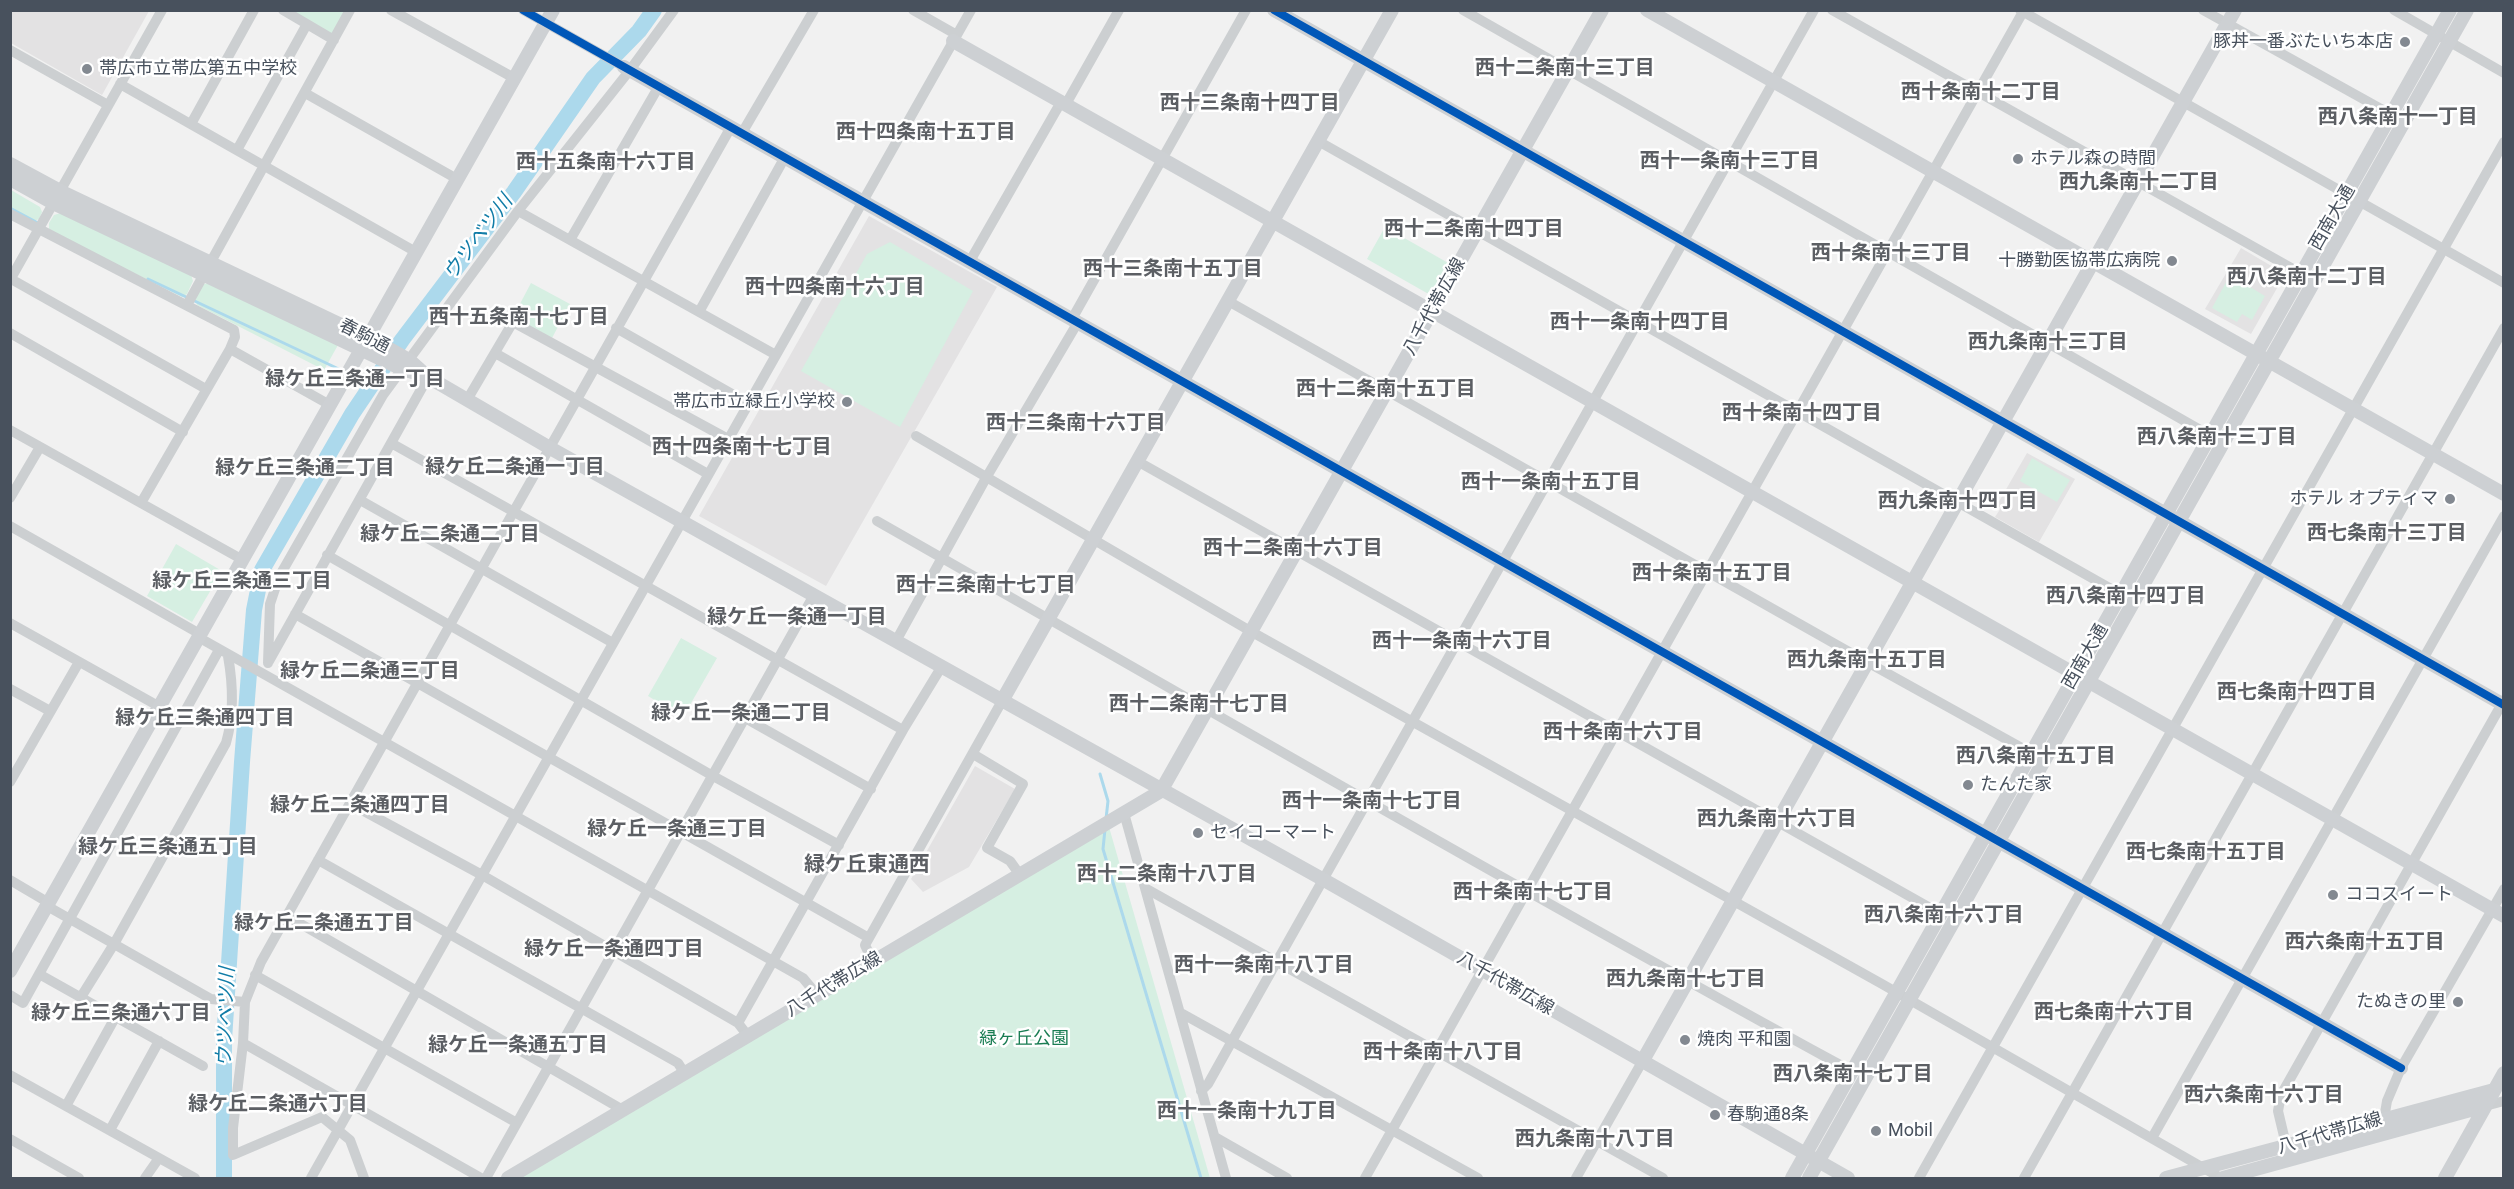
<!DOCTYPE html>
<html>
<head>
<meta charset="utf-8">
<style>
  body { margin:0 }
  #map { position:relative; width:2514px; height:1189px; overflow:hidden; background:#f1f1f1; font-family:Roboto,sans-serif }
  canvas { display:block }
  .frame { position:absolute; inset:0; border:12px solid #48515d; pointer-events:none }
</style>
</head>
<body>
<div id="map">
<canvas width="2514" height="1189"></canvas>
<div class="frame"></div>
</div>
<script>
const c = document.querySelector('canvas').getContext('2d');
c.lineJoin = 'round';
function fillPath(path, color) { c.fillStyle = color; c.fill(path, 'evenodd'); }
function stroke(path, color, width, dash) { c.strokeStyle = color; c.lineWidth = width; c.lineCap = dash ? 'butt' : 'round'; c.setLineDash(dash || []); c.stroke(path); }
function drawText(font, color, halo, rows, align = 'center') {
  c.font = font + ' Roboto,"Noto Sans JP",sans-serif'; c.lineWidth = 5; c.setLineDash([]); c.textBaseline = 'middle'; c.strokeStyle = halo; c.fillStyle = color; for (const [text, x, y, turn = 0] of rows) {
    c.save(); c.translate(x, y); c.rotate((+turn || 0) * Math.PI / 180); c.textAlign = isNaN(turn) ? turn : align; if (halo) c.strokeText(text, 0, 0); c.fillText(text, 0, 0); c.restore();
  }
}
fillPath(new Path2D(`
  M 11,10 L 149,10 L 149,11 L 102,95 L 11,43 Z
  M 869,216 L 997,287 L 826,586 L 699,516 Z
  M 2241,248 L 2285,274 L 2251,334 L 2205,309 Z
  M 2027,453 L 2075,479 L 2039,542 L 1995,517 L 2001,508 L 1997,505 Z
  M 975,766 L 1015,789 L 969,867 L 923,892 L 911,879 Z`), '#e3e2e3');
fillPath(new Path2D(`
  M 290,11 L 345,11 L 332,35 Z
  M 11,190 L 40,207 L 42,212 L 39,219 L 32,222 L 11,210 Z
  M 61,213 L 191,275 L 193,281 L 187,294 L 182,297 L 49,231 L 49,223 L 54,215 Z
  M 1385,227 L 1450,264 L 1432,296 L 1367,259 Z
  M 890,242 L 973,291 L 900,427 L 801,371 L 867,254 Z
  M 2230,275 L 2265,296 L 2252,320 L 2242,314 L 2237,322 L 2212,308 Z
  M 211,283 L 338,345 L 324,370 L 197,305 L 195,298 L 203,284 Z
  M 531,283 L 570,304 L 552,338 L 513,317 Z
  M 2032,458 L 2070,480 L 2057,502 L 2020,481 Z
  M 176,544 L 222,571 L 192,622 L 147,596 Z
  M 681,638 L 717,658 L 683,717 L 648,696 Z
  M 1109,827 L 1210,1178 L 514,1178 Z`), '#d6efe2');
stroke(new Path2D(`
  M 10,208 L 38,223
  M 148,279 L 343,371
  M 351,375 L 374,381
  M 1100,774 L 1108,801 L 1106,819
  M 1105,829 L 1103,849 L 1201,1178`), '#acd9ec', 3);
stroke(new Path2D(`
  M 224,1178 L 224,1040 L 242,762 L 254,610 L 262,570 L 352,414 L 402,340 L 514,192 L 593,78 L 639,31 L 654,10`), '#acd9ec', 16);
stroke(new Path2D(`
  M 283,10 L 334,40
  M 391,10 L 514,78
  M 523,10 L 624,67
  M 913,10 L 957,35
  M 1463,10 L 2211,436
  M 1832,10 L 2302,274
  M 2020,10 L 2504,283
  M 2203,10 L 2392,115
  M 2394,10 L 2504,73
  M 10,50 L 108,105
  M 120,84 L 416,252
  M 305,93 L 457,179
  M 1066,104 L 1119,10
  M 191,124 L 254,10
  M 742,133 L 814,10
  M 1318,141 L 2122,595
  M 237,150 L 307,24
  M 518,211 L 776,355
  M 10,214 L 234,330 L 235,337 L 230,349 L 141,503
  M 570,240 L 659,86
  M 970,261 L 1061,102
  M 11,279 L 206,389
  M 10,280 L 162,10
  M 1228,301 L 1867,662 L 2031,753
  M 187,305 L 350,10
  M 699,312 L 785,157
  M 1072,319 L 1246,10
  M 616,328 L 748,403
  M 10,333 L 183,432
  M 230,349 L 330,405
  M 495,353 L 708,474
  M 467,400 L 513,322 L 728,439
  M 10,430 L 243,560
  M 916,436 L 1252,632 L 1882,984 L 2221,1178
  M 391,443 L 903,730
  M 1137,461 L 1941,914
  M 10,498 L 40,447
  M 360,500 L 613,643
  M 877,521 C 1202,706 1525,893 1853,1072
  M 10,526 L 200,634
  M 327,555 L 713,776 L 839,845
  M 295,614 L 869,938
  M 10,623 L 160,707
  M 198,637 L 803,978 L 817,995
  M 896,641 L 986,478 L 1078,322
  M 269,661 L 428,377
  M 268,663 L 270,604 L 279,577 L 383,395 L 518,211 L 630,70 L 674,10
  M 10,689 L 50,711
  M 745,718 L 871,789
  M 973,754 L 1023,784 L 987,848 L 1010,861 L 1020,875
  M 10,782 L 79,662
  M 351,804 L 482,875 L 738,1023 L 748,1036
  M 1124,813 L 1226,1178
  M 318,860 L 678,1063 L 685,1074
  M 10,880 L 49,903
  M 1145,888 L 1663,1178
  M 47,906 L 211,999 L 245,1002
  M 287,916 L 623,1110
  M 873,962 L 865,945 L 1002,701
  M 39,974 L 203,1066
  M 255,975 L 517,1123
  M 10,995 L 23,1003 L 219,650
  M 81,997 L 114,944 L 226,743 C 234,715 233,684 228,656
  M 1181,1013 L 1478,1178
  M 738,1023 L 903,730 L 942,666
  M 243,1043 L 481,1178
  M 10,1075 L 195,1178
  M 1201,1091 L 1208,1084 L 1232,1041 L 1814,10
  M 66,1106 L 116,1016
  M 2485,1106 L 2504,1101
  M 2386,1125 L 2384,1119 L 2387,1101 L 2401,1068 L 2504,889
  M 110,1130 L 159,1041
  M 1215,1137 L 1287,1178
  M 2152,1138 L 2504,516
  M 10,1139 L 79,1178
  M 2288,1153 L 2278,1111 L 2281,1095 L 2504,700
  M 145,1178 L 159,1158
  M 311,1178 L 971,10
  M 364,1178 L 350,1140 L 322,1117 L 233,1155 L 233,1128 L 243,1043 L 245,1002 L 261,962 C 417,684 573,404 731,127
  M 486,1178 L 814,595
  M 1365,1178 L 2024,10
  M 1576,1178 L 1642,1062
  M 1919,1178 L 2504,142
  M 2024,1178 L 2504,328`), '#cccfd1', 10);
stroke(new Path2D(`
  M 1274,10 L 2504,705
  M 1647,10 L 2504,494
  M 953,41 L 2504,916
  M 624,67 L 2401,1068
  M 10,164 L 60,191 L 379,343 L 409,360 L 428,377 L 550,448 L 1324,880 L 1848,1178
  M 10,179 L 53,203 L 402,369 L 423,375
  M 1002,701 L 1392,10
  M 10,971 L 553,10
  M 1642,1062 L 2235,10
  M 508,1178 L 1161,791 L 1602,10
  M 1792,1178 L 2450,10
  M 1809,1178 L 2467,10
  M 2166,1178 L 2494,1090
  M 2223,1178 L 2485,1106
  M 2445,1178 L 2504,1073`), '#cdd0d3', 14);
stroke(new Path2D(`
  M 523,10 L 2401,1068
  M 1274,10 L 2504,705`), '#0057b8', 8);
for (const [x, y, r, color] of [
  [2405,42,6,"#838991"],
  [87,69,6,"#838991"],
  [2018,159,6,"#838991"],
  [2172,261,6,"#838991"],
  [847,402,6,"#838991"],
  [2450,499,6,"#838991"],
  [1968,785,6,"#838991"],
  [1198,833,6,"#838991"],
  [2333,895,6,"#838991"],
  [2458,1002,6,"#838991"],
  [1685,1040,6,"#838991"],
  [1715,1115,6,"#838991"],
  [1876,1131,6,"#838991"]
]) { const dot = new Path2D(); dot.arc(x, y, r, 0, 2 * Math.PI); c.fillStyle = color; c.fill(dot); stroke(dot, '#fff', 2); }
drawText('18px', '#48515d', '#fff', [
  ["豚丼一番ぶたいち本店",2393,42,"right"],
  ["帯広市立帯広第五中学校",99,69],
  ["ホテル森の時間",2030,159],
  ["十勝勤医協帯広病院",2160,261,"right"],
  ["帯広市立緑丘小学校",835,402,"right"],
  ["ホテル オプティマ",2438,499,"right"],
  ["たんた家",1980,785],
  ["セイコーマート",1210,833],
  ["ココスイート",2345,895],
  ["たぬきの里",2446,1002,"right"],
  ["焼肉 平和園",1697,1040],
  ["春駒通8条",1727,1115],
  ["Mobil",1888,1131]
], 'left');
drawText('18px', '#48515d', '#fff', [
  ["西南大通",2333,218,-60],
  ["八千代帯広線",1435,307,-61],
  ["春駒通",364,337,27],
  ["西南大通",2086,657,-60],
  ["八千代帯広線",1505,984,30],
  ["八千代帯広線",834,985,-31],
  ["八千代帯広線",2330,1134,-16]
]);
drawText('18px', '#1a7d53', '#fff', [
  ["緑ヶ丘公園",1024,1039]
]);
drawText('bold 20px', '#5c5f64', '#fff', [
  ["西十二条南十三丁目",1565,69],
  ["西十条南十二丁目",1981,93],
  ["西十三条南十四丁目",1250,104],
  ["西八条南十一丁目",2398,118],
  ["西十四条南十五丁目",926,133],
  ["西十一条南十三丁目",1730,162],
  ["西十五条南十六丁目",606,163],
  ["西九条南十二丁目",2139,183],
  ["西十二条南十四丁目",1474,230],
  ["西十条南十三丁目",1891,254],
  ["西十三条南十五丁目",1173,270],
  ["西八条南十二丁目",2307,278],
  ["西十四条南十六丁目",835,288],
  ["西十五条南十七丁目",519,318],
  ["西十一条南十四丁目",1640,323],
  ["西九条南十三丁目",2048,343],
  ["緑ケ丘三条通一丁目",355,380],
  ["西十二条南十五丁目",1386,390],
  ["西十条南十四丁目",1802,414],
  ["西十三条南十六丁目",1076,424],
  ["西八条南十三丁目",2217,438],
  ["西十四条南十七丁目",742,448],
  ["緑ケ丘二条通一丁目",515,468],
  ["緑ケ丘三条通二丁目",305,469],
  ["西十一条南十五丁目",1551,483],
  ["西九条南十四丁目",1958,502],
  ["西七条南十三丁目",2387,534],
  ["緑ケ丘二条通二丁目",450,535],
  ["西十二条南十六丁目",1293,549],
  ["西十条南十五丁目",1712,574],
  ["緑ケ丘三条通三丁目",242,582],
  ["西十三条南十七丁目",986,586],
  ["西八条南十四丁目",2126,597],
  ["緑ケ丘一条通一丁目",797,618],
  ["西十一条南十六丁目",1462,642],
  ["西九条南十五丁目",1867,661],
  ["緑ケ丘二条通三丁目",370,672],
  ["西七条南十四丁目",2297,693],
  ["西十二条南十七丁目",1199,705],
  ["緑ケ丘一条通二丁目",741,714],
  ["緑ケ丘三条通四丁目",205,719],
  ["西十条南十六丁目",1623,733],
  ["西八条南十五丁目",2036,757],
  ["西十一条南十七丁目",1372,802],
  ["緑ケ丘二条通四丁目",360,806],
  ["西九条南十六丁目",1777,820],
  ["緑ケ丘一条通三丁目",677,830],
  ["緑ケ丘三条通五丁目",168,848],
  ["西七条南十五丁目",2206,853],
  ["西十二条南十八丁目",1167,875],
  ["西十条南十七丁目",1533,893],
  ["西八条南十六丁目",1944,916],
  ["緑ケ丘二条通五丁目",324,924],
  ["西六条南十五丁目",2365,943],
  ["緑ケ丘一条通四丁目",614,950],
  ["西十一条南十八丁目",1264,966],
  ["西九条南十七丁目",1686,980],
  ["西七条南十六丁目",2114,1013],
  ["緑ケ丘三条通六丁目",121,1014],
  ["緑ケ丘一条通五丁目",518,1046],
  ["西十条南十八丁目",1443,1053],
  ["西八条南十七丁目",1853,1075],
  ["西六条南十六丁目",2264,1096],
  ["緑ケ丘二条通六丁目",278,1105],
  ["西十一条南十九丁目",1247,1112],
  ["西九条南十八丁目",1595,1140]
]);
drawText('italic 20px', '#107ca7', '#fff', [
  ["ウツベツ川",479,238,-53],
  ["ウツベツ川",227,1017,-88]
]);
drawText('bold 21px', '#5c5f64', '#fff', [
  ["緑ケ丘東通西",867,866]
]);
</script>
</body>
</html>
